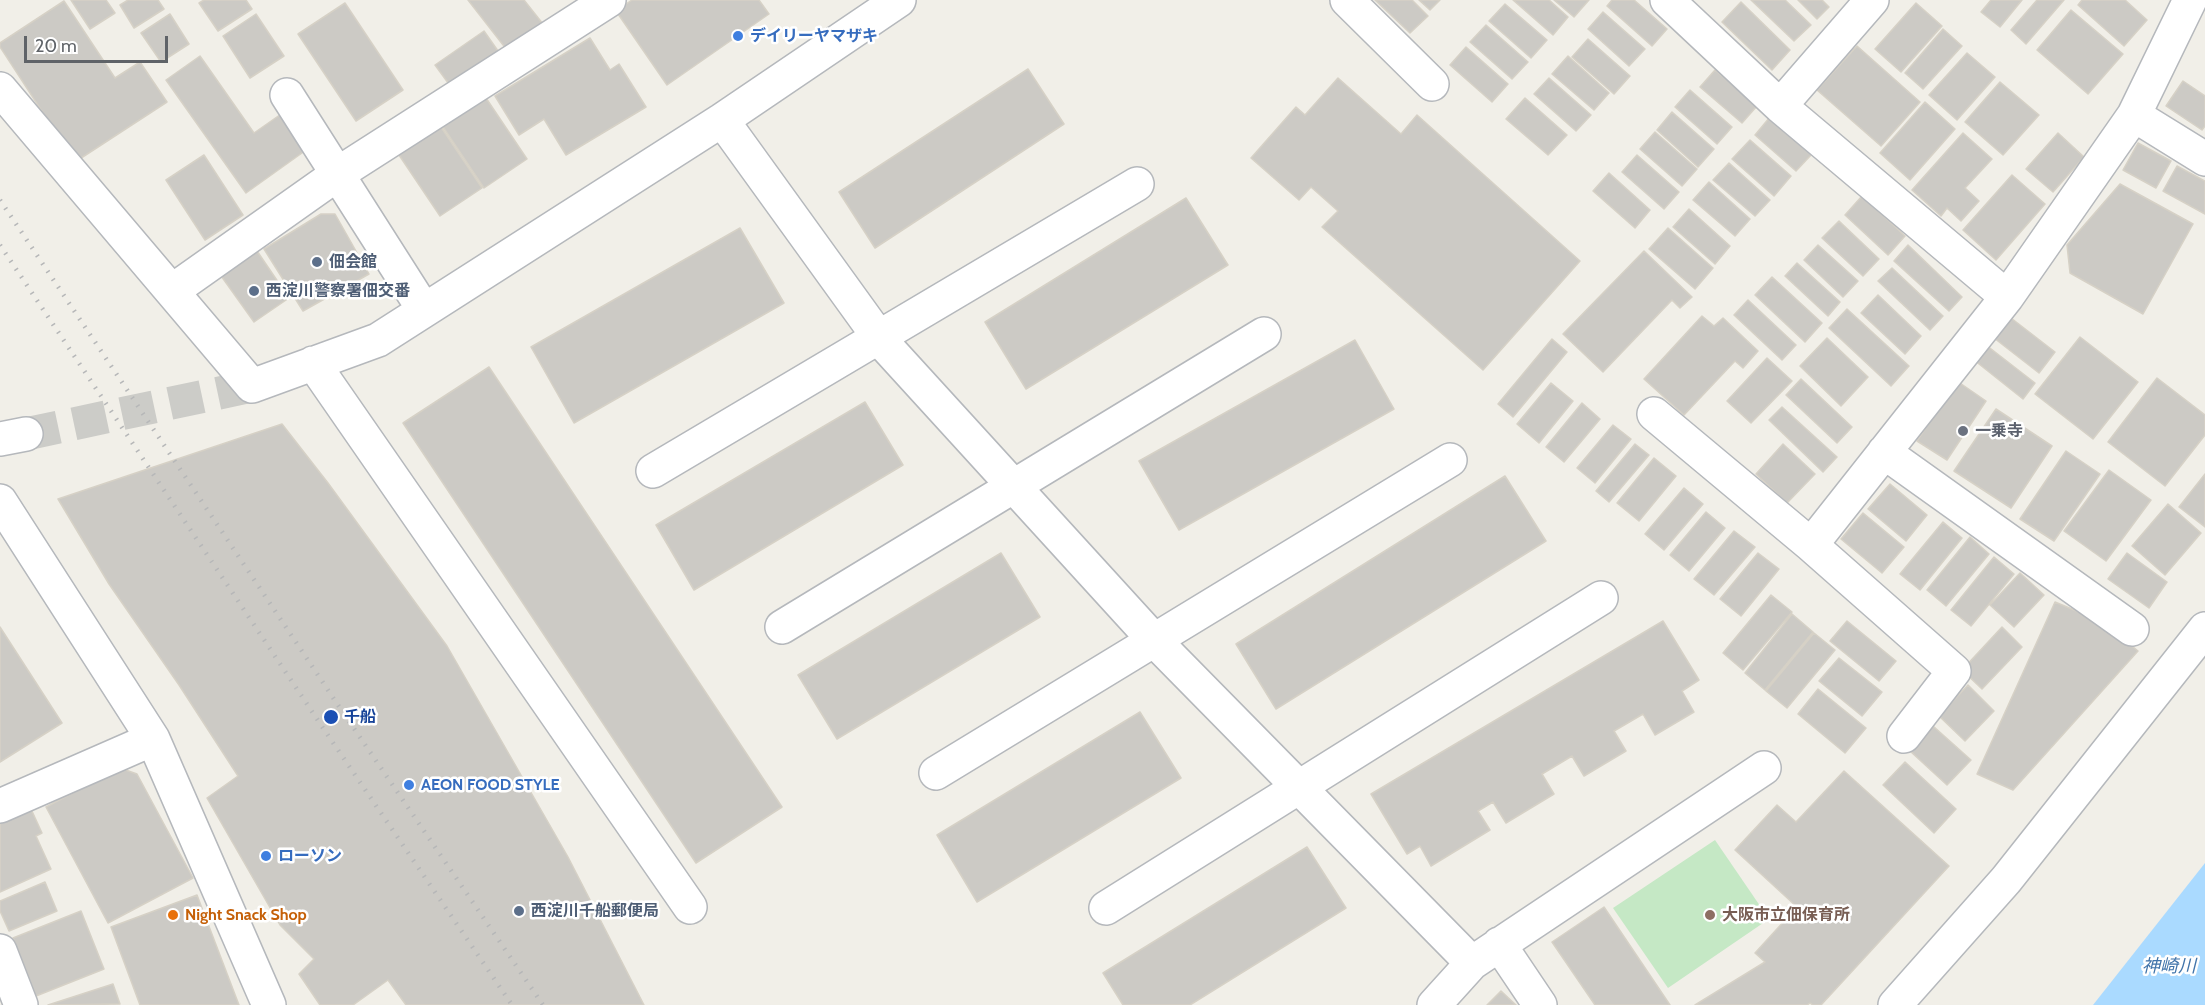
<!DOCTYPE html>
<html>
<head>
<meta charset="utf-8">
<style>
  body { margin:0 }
  #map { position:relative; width:2205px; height:1005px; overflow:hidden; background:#f1efe8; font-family:Cabin,sans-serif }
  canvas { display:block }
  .scale { position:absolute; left:24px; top:36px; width:144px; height:27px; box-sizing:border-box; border:3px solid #5f6368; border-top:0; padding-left:8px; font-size:18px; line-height:21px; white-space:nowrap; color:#5f6368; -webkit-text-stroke:4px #fff; paint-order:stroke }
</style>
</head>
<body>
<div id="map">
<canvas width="2205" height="1005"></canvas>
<div class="scale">20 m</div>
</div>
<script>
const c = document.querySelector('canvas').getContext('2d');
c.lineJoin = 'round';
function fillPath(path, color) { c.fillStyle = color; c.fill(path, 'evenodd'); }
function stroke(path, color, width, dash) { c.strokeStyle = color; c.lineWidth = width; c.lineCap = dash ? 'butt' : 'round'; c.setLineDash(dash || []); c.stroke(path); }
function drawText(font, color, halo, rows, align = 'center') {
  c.font = font + ' Cabin,"Noto Sans JP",sans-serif'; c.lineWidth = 5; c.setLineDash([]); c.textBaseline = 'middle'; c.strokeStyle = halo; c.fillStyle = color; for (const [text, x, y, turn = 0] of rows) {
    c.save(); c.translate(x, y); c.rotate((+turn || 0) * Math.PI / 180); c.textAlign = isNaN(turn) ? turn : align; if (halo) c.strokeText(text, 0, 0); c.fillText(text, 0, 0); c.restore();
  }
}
fillPath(new Path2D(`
  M 1715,840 L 1769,919 L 1668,988 L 1613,908 Z`), '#c5e8c5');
fillPath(new Path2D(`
  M 2205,863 L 2205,1005 L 2093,1005 Z`), '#aadaff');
const building = new Path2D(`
  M 71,0 L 106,0 L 115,13 L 90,29 Z
  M 128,0 L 158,0 L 164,9 L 134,28 L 120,5 Z
  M 204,0 L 246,0 L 252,9 L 218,31 L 199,3 Z
  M 468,0 L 524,0 L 543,24 L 507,50 Z
  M 632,0 L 759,0 L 769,14 L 667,85 L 616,11 Z
  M 1375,0 L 1412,0 L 1428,16 L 1410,33 Z
  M 1419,0 L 1440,0 L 1430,10 Z
  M 1513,0 L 1549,0 L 1568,17 L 1553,35 Z
  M 1554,0 L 1589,0 L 1574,17 Z
  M 1612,0 L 1634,0 L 1667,29 L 1652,46 L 1607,6 Z
  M 1751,0 L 1785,0 L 1811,25 L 1794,41 Z
  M 1798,0 L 1822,0 L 1829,7 L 1817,19 Z
  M 1991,0 L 2022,0 L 2000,27 L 1981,12 Z
  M 2037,0 L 2064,0 L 2026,44 L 2011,30 Z
  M 2082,0 L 2125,0 L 2147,20 L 2124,46 L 2078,5 Z
  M 64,1 L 115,78 L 140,62 L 167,102 L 75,162 L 0,47 L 0,43 Z
  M 1741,2 L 1790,50 L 1772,70 L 1722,22 Z
  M 345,3 L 403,90 L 356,121 L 298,34 Z
  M 1916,3 L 1942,26 L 1901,72 L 1875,49 Z
  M 1505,4 L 1547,40 L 1531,58 L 1489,21 Z
  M 2071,10 L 2123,54 L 2088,94 L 2037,50 Z
  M 1603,12 L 1645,49 L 1629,66 L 1588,29 Z
  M 170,14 L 189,44 L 161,62 L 141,33 Z
  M 256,14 L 284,56 L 250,78 L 223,36 Z
  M 1486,25 L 1528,62 L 1512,79 L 1470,42 Z
  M 1943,29 L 1962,46 L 1923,89 L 1905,73 Z
  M 484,31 L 503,58 L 454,91 L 435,65 Z
  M 590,38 L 610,70 L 619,64 L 646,107 L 566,155 L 544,119 L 519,135 L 495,96 Z
  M 1588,39 L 1630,76 L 1614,94 L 1572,57 Z
  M 1857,46 L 1920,102 L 1881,146 L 1817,90 Z
  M 1466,47 L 1508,84 L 1492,102 L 1450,65 Z
  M 1967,53 L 1995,77 L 1957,120 L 1929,95 Z
  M 200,56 L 254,133 L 284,112 L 309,148 L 246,193 L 166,80 Z
  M 1568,56 L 1609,93 L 1594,110 L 1552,74 Z
  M 1028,69 L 1064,124 L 875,248 L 839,192 Z
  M 1715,70 L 1757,106 L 1742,123 L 1700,87 Z
  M 1338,78 L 1401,134 L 1417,115 L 1580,261 L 1483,370 L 1322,227 L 1338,211 L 1311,187 L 1299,200 L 1251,158 L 1296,107 L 1305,115 Z
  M 1549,78 L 1591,115 L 1576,131 L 1534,94 Z
  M 2183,81 L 2205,96 L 2205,126 L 2202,130 L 2166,106 Z
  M 2000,82 L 2039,115 L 2003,155 L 1965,122 Z
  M 1690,90 L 1732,127 L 1717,144 L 1675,107 Z
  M 486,98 L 527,159 L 484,188 L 443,127 Z
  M 1525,98 L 1567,135 L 1548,155 L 1506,119 Z
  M 1925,102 L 1955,129 L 1910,180 L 1880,153 Z
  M 1672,112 L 1714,149 L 1698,167 L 1657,130 Z
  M 1770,117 L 1812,154 L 1796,171 L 1755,135 Z
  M 441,127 L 482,188 L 440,216 L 399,155 Z
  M 1655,132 L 1697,169 L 1682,186 L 1640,149 Z
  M 1963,133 L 1992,159 L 1965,188 L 1979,201 L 1961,221 L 1947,208 L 1941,216 L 1912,190 Z
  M 2058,133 L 2084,157 L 2053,192 L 2026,169 Z
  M 1750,140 L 1791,176 L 1774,196 L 1732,159 Z
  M 2138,143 L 2171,161 L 2156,188 L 2123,170 Z
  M 204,155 L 243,215 L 205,240 L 166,180 Z
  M 1637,155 L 1679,192 L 1664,209 L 1622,172 Z
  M 1729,163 L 1770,200 L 1755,216 L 1713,180 Z
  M 2177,166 L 2205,181 L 2205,214 L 2163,191 Z
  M 1609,173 L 1650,210 L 1635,228 L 1593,191 Z
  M 2012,175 L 2045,204 L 1996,260 L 1963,230 Z
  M 1709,182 L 1750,219 L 1735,236 L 1693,200 Z
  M 2120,184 L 2193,224 L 2143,314 L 2070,273 L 2067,245 Z
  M 1862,196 L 1905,236 L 1888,255 L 1845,215 Z
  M 1186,198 L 1228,265 L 1026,389 L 985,322 Z
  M 1689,209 L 1730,246 L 1715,264 L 1673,227 Z
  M 321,214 L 335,214 L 369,274 L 303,311 L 264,249 Z
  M 1839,221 L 1879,259 L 1863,276 L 1822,238 Z
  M 740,228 L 784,303 L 574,423 L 531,347 Z
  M 1668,228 L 1713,268 L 1695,289 L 1649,249 Z
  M 1818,245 L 1858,281 L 1843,297 L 1804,260 Z
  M 1908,245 L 1962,297 L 1949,311 L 1894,261 Z
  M 255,248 L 289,298 L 254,322 L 219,273 Z
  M 1644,251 L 1692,297 L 1680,308 L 1672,300 L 1603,372 L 1563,334 Z
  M 1797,263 L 1840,302 L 1828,316 L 1785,276 Z
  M 1892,268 L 1943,316 L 1930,330 L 1878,281 Z
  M 1772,277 L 1822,323 L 1805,342 L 1755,295 Z
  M 1878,295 L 1921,336 L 1905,354 L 1861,313 Z
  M 1748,300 L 1796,345 L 1782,360 L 1734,315 Z
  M 1847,309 L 1909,366 L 1891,386 L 1829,328 Z
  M 1702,316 L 1714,326 L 1723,318 L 1758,351 L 1743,368 L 1735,361 L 1684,415 L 1644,379 Z
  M 2011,318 L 2055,352 L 2039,373 L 1994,338 Z
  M 2080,337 L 2138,382 L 2093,439 L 2035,394 Z
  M 1827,338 L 1868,377 L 1841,406 L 1800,366 Z
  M 1552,339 L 1567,352 L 1513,417 L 1498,404 Z
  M 1355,340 L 1394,409 L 1179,530 L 1139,461 Z
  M 1986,345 L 2035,383 L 2023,399 L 1974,360 Z
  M 1767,358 L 1792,381 L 1751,423 L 1727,401 Z
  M 489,367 L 782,807 L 696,863 L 403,423 Z
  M 2157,378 L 2205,415 L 2205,435 L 2165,486 L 2108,442 Z
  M 1801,379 L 1852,427 L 1837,443 L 1786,395 Z
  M 1957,381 L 1986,401 L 1947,460 L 1917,441 Z
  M 1551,383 L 1573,401 L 1539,443 L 1517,424 Z
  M 865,402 L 903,465 L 694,590 L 656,525 Z
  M 1582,403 L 1600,419 L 1564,462 L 1546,447 Z
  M 1782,407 L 1837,457 L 1823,472 L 1769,420 Z
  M 1996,409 L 2052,446 L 2011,508 L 1954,471 Z
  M 282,424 L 328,483 L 447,646 L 568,857 L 644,1005 L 406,1005 L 388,980 L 353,1005 L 320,1005 L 299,974 L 314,959 L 280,925 L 207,798 L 238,776 L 179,685 L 109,584 L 58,499 Z
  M 1613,425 L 1631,439 L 1595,483 L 1577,468 Z
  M 1635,444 L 1649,455 L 1609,502 L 1596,491 Z
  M 1783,444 L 1815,474 L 1787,503 L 1756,474 Z
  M 2066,451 L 2100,474 L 2054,541 L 2020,519 Z
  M 1654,458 L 1676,476 L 1639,521 L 1617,503 Z
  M 2109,470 L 2151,500 L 2106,561 L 2064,531 Z
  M 2205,474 L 2205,527 L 2179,507 Z
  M 1505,476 L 1546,541 L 1276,709 L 1236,644 Z
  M 1890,484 L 1927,515 L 1906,541 L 1868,509 Z
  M 1684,488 L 1703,504 L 1664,550 L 1645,534 Z
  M 2168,504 L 2201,533 L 2165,575 L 2132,546 Z
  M 1706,512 L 1725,528 L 1689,571 L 1670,555 Z
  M 1863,513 L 1904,547 L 1882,573 L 1841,539 Z
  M 1943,522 L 1962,538 L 1920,590 L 1900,574 Z
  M 1734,531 L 1755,547 L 1714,595 L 1694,579 Z
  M 1970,537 L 1989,554 L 1946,606 L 1927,590 Z
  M 1001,553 L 1040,617 L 837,739 L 798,675 Z
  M 1758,553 L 1779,569 L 1741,616 L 1720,599 Z
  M 2127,553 L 2167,582 L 2149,608 L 2108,579 Z
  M 1994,557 L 2014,574 L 1971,626 L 1951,610 Z
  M 2020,573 L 2044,595 L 2014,627 L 1990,605 Z
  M 1771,595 L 1792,612 L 1743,670 L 1723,653 Z
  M 2055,602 L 2103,622 L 2138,651 L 2013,790 L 1977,774 Z
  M 1792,614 L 1813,632 L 1765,690 L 1745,673 Z
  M 1663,621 L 1699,680 L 1682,691 L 1694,712 L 1655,735 L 1643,714 L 1614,731 L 1626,751 L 1584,776 L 1572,756 L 1542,774 L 1554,794 L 1506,823 L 1493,802 L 1478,811 L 1490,830 L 1431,866 L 1420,846 L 1407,854 L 1371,794 Z
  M 1847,621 L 1896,661 L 1879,681 L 1830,641 Z
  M 0,627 L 62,723 L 0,762 Z
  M 2002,627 L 2022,647 L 1982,689 L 1962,670 Z
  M 1814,633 L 1835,650 L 1787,708 L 1766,691 Z
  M 1839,658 L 1882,692 L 1862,716 L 1819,681 Z
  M 1968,685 L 1994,711 L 1965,741 L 1939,716 Z
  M 1818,689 L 1866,728 L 1845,753 L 1798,714 Z
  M 1140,712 L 1181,778 L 977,902 L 937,835 Z
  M 1933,726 L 1971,760 L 1947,785 L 1910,751 Z
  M 1905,762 L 1956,809 L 1934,833 L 1883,785 Z
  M 120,768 L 137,774 L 193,878 L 108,923 L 46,807 Z
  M 1844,771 L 1949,866 L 1821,1005 L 1813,1005 L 1810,1003 L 1807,1005 L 1695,1005 L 1765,962 L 1755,953 L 1797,907 L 1735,850 L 1777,805 L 1796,822 Z
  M 26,798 L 42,833 L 36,836 L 51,869 L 0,892 L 0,810 Z
  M 1307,847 L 1346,908 L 1190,1005 L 1123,1005 L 1103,973 Z
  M 45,882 L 57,911 L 9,931 L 0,911 L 0,901 Z
  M 197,895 L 239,1005 L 140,1005 L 111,927 Z
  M 1604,907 L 1670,1005 L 1595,1005 L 1552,942 Z
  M 81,911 L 104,969 L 36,996 L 13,938 Z
  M 113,984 L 120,1004 L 48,1005 Z
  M 1501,991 L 1516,1005 L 1487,1005 Z`);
fillPath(building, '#cccac5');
stroke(building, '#d6d1c6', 1.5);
stroke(new Path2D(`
  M 26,434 L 252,386`), '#ccccc8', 33, [33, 16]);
const minor = new Path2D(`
  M 1347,0 L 1432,84
  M 1667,0 L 1780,106 L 2007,297 L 2134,115 L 2190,0
  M 0,89 L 252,386 L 378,340 L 722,120 L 899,0
  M 287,95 L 424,310
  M 1780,106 L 1872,0
  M 2134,115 L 2205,159
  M 722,120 L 883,343 L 1154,640 L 1472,963
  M 172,291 L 339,173 L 609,0
  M 313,363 L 690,907
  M 1654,414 L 1811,545 L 1954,671 L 1904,736
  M 0,439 L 26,434
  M 1884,452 L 2132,629
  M 653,471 L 1137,184
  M 0,501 L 153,739 L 269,1005
  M 1811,545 L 2007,297
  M 782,627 L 1264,334
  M 936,773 L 1450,460
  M 0,806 L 153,739
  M 1106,908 L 1601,598
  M 1499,944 L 1540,1005
  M 0,951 L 21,1005
  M 1434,1005 L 1472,963 L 1764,768
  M 1895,1005 L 2006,880 L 2205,629`);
stroke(minor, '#b5b8bc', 36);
stroke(minor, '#fff', 33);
stroke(new Path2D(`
  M 0,200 L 342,711 L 543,1005
  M 0,245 L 323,728 L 512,1005`), '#b6b7b8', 4.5, [1.5, 8]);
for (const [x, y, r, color] of [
  [738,36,6,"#3f7fe0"],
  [317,262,6,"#5c6f8a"],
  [254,291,6,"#5c6f8a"],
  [1963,431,6,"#6b7280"],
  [331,717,8,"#1a4fb4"],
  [409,785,6,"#3f7fe0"],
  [266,856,6,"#3f7fe0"],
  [519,911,6,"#5c6f8a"],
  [173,915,6,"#e8710a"],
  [1710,915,6,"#8d6e63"]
]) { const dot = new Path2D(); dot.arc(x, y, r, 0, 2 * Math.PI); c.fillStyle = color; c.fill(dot); stroke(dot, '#fff', 2); }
drawText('bold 16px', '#366cbe', '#fff', [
  ["デイリーヤマザキ",750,36],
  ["AEON FOOD STYLE",421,785],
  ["ローソン",278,856]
], 'left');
drawText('bold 16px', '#4e5e75', '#fff', [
  ["佃会館",329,262],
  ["西淀川警察署佃交番",266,291],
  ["西淀川千船郵便局",531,911]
], 'left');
drawText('bold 16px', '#5b616d', '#fff', [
  ["一乗寺",1975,431]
], 'left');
drawText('bold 16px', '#164399', '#fff', [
  ["千船",344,717]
], 'left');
drawText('bold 16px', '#c56008', '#fff', [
  ["Night Snack Shop",185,915]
], 'left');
drawText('bold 16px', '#785e54', '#fff', [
  ["大阪市立佃保育所",1722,915]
], 'left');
drawText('italic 18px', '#4174aa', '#fff', [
  ["神崎川",2169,967]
]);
</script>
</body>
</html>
